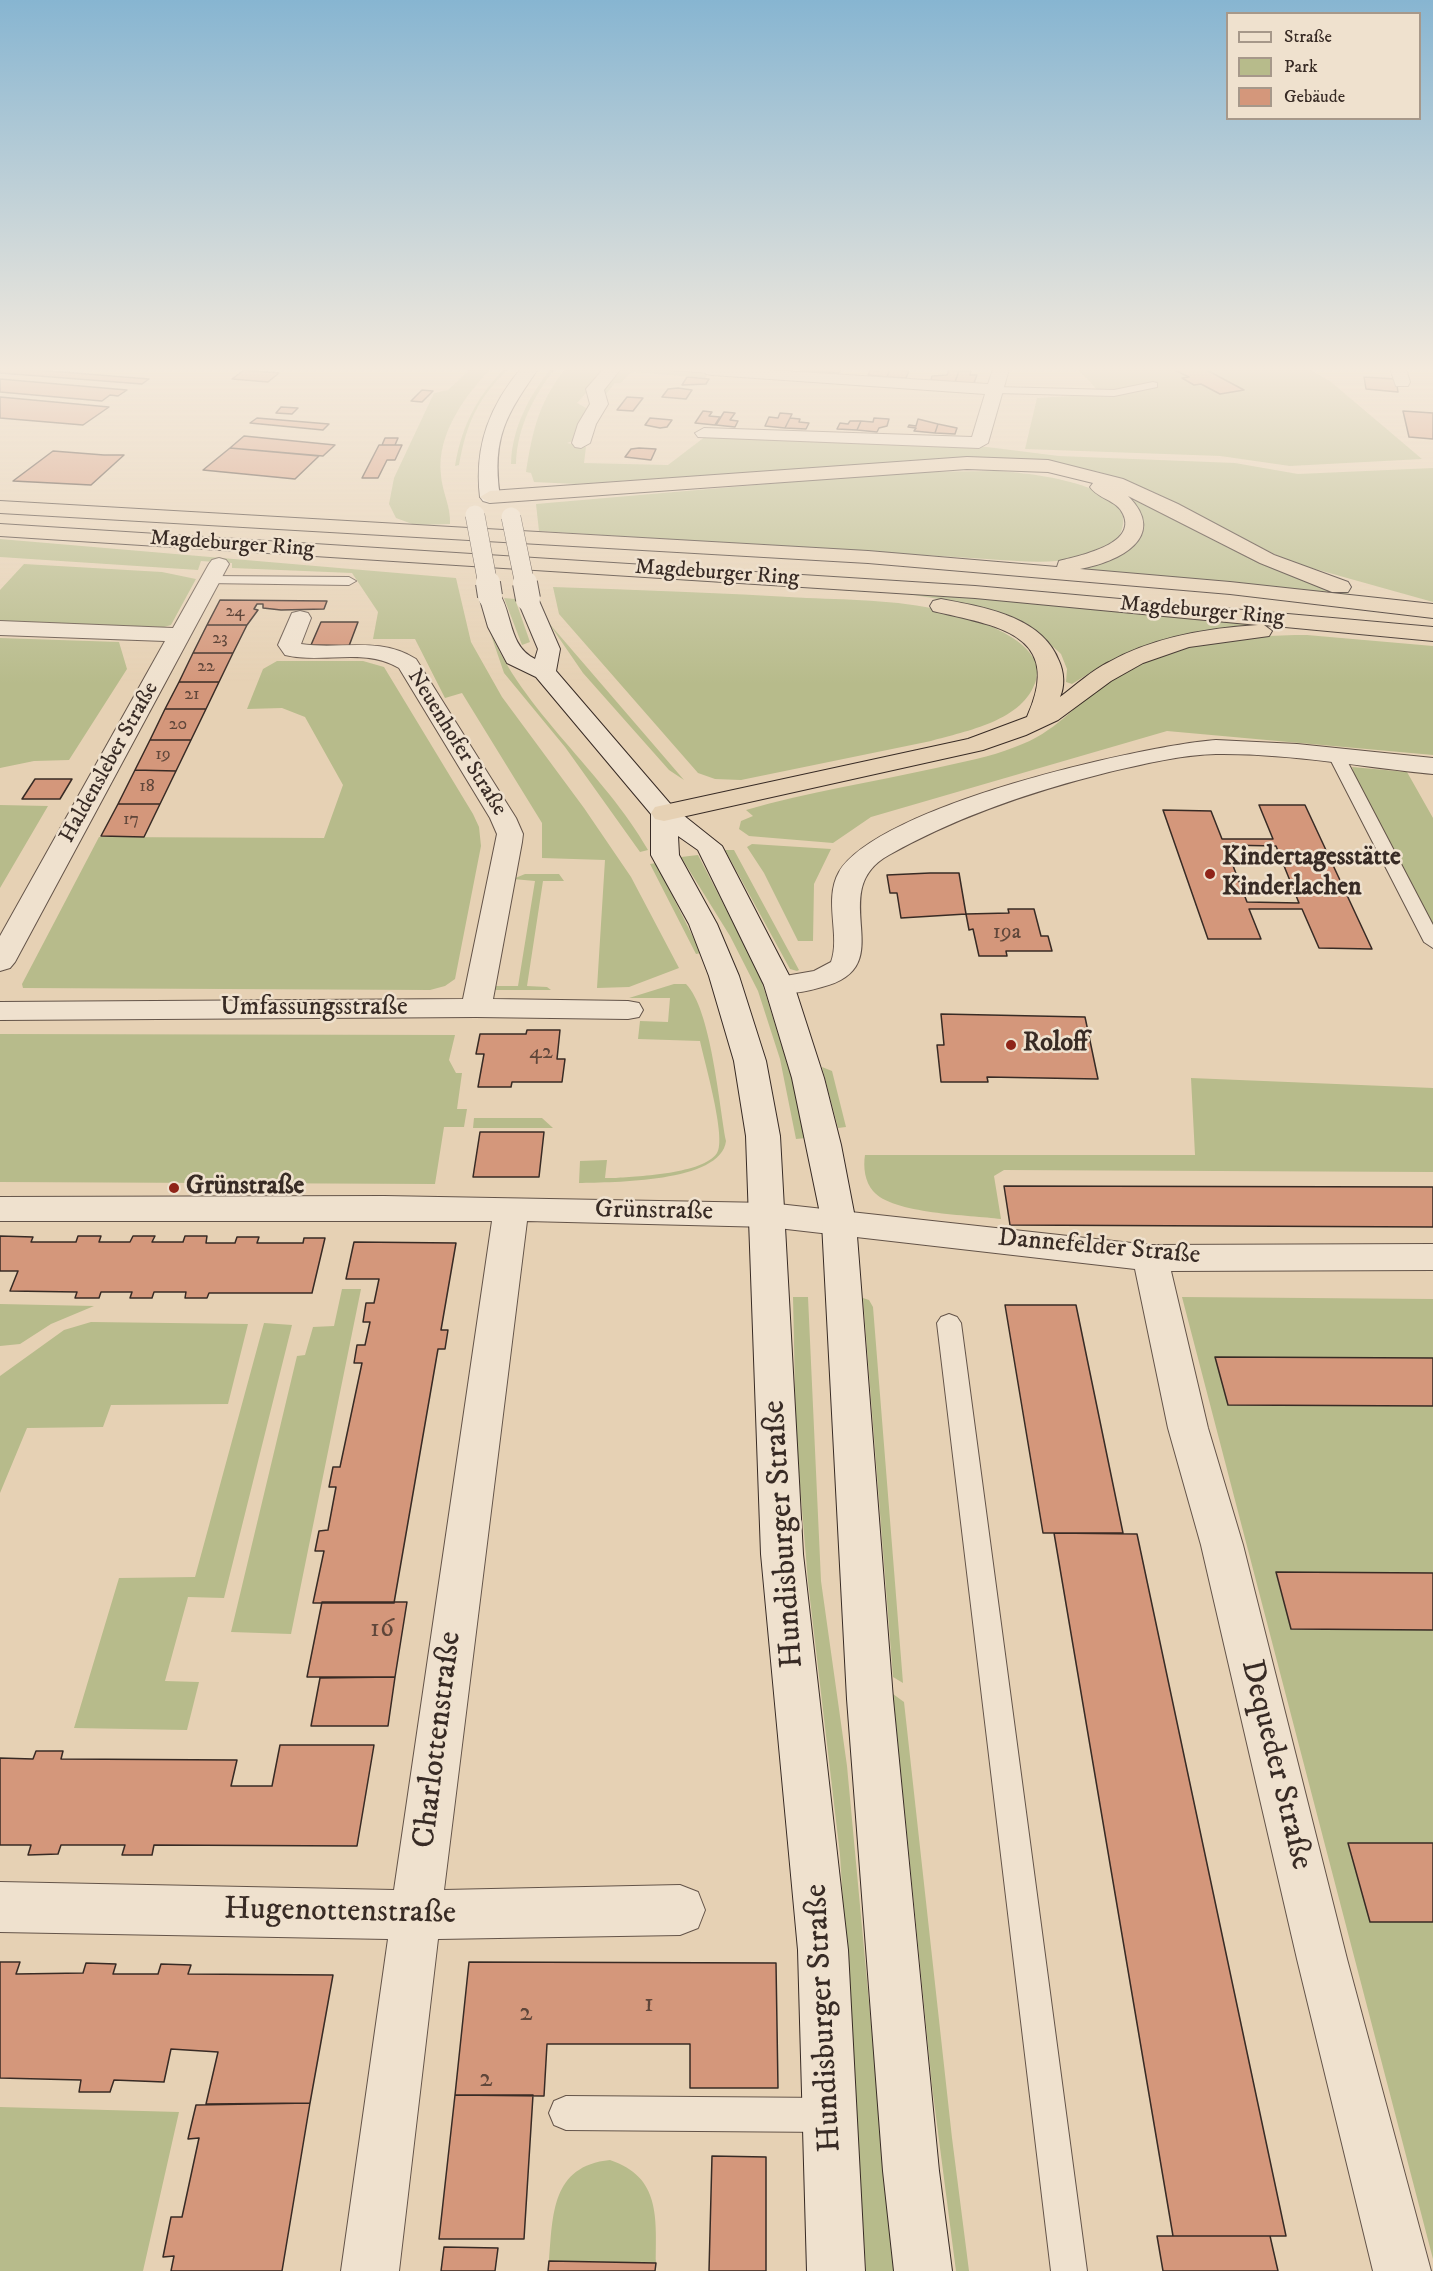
<!DOCTYPE html>
<html>
<head>
<meta charset="utf-8">
<style>
  body { margin:0 }
  #map { position:relative; width:1433px; height:2271px; overflow:hidden; background:#e6d1b4; font-family:"IM FELL DW Pica",serif }
  canvas { display:block }
  .legend { position:absolute; left:1226px; top:12px; width:195px; height:108px; box-sizing:border-box; background:#efe1ce; border:2px solid #a6988a; margin:0; padding:8px 10px; list-style:none; font-size:18px; color:#382b25 }
  .legend li { display:flex; align-items:center; gap:12px; height:30px }
  .legend b { width:30px; border:2px solid #a6988a }
</style>
</head>
<body>
<div id="map">
<canvas width="1433" height="2271"></canvas>
<ul class="legend">
<li><b style="height:8px;background:#efe1ce"></b>Straße</li>
<li><b style="height:16px;background:#b7bb8b"></b>Park</li>
<li><b style="height:16px;background:#d4977b"></b>Gebäude</li>
</ul>
</div>
<script>
const c = document.querySelector('canvas').getContext('2d');
c.lineJoin = 'round';
function fillPath(path, color) { c.fillStyle = color; c.fill(path, 'evenodd'); }
function stroke(path, color, width, dash) { c.strokeStyle = color; c.lineWidth = width; c.lineCap = dash ? 'butt' : 'round'; c.setLineDash(dash || []); c.stroke(path); }
function drawText(font, color, halo, rows, align = 'center') {
  c.font = font + ' "IM FELL DW Pica",serif'; c.lineWidth = 5; c.setLineDash([]); c.textBaseline = 'middle'; c.strokeStyle = halo; c.fillStyle = color; for (const [text, x, y, turn = 0] of rows) {
    c.save(); c.translate(x, y); c.rotate((+turn || 0) * Math.PI / 180); c.textAlign = isNaN(turn) ? turn : align; if (halo) c.strokeText(text, 0, 0); c.fillText(text, 0, 0); c.restore();
  }
}
fillPath(new Path2D(`
  M 473,366 L 494,366 C 467,392 436,434 441,475 C 442,492 451,506 450,524 L 415,525 L 396,518 L 389,504 L 394,478 L 434,393 L 448,390 Z
  M 507,366 L 511,366 C 478,398 467,421 459,465 L 455,466 C 462,424 478,395 507,366 Z
  M 553,366 L 557,366 C 534,395 517,427 516,464 L 511,464 C 512,427 530,394 553,366 Z
  M 567,366 L 610,366 L 577,403 L 590,410 L 576,440 L 567,443 L 586,447 L 584,463 L 668,465 L 706,436 L 987,447 L 1059,456 L 1235,463 L 1298,474 L 1433,468 L 1433,602 L 1290,562 L 1151,491 L 1099,472 L 1061,464 L 921,461 L 576,484 L 534,482 L 531,473 L 526,472 C 533,428 539,402 567,366 Z
  M 620,366 L 630,366 L 709,372 L 705,378 L 631,372 L 621,383 L 615,383 L 606,394 L 601,389 Z
  M 1075,366 L 1304,366 L 1330,381 L 1422,459 L 1290,466 L 1220,456 L 1025,449 L 1037,398 L 1101,394 Z
  M 995,471 C 1022,472 1142,483 1121,532 C 1114,548 1089,556 1074,559 C 1046,564 1016,561 987,559 L 539,531 L 536,504 L 905,472 Z
  M 1117,491 L 1296,577 L 1352,595 L 1076,570 C 1122,559 1179,534 1117,491 Z
  M 0,539 L 456,578 L 471,642 L 502,697 L 584,808 L 631,877 L 679,968 L 629,987 L 597,988 L 605,860 L 542,858 L 542,823 L 462,693 L 445,698 L 415,639 L 373,639 L 378,612 L 352,573 L 232,568 L 232,563 L 201,561 L 198,570 L 0,557 Z
  M 24,564 L 162,572 L 196,579 L 171,625 L 164,627 L 0,621 L 0,590 Z
  M 682,578 L 1002,599 L 1273,625 L 1246,626 L 1148,645 L 1104,664 L 1072,684 L 1066,682 L 1067,669 L 1061,654 L 1039,634 L 945,600 L 907,594 L 681,580 Z
  M 553,587 C 638,590 723,593 807,598 C 854,600 906,600 952,613 C 978,620 1047,642 1036,680 C 1024,721 966,731 931,741 L 741,780 L 715,779 L 698,773 L 559,614 Z
  M 504,598 L 515,599 L 530,642 L 522,645 Z
  M 548,622 L 684,780 L 669,770 L 583,673 Z
  M 489,629 C 522,711 604,772 648,850 L 640,852 L 565,747 L 504,673 Z
  M 1307,635 L 1433,646 L 1433,755 L 1167,731 L 871,817 L 833,843 L 749,836 L 739,829 L 741,821 L 753,816 L 746,810 C 808,792 873,782 936,768 C 963,762 990,757 1015,747 C 1057,732 1073,706 1107,682 C 1162,642 1241,635 1307,635 Z
  M 0,638 L 119,642 L 127,669 L 69,760 L 34,761 L 0,768 Z
  M 277,661 L 363,661 L 384,667 L 473,814 L 479,827 L 481,846 L 455,979 L 445,986 L 430,990 L 23,988 L 22,984 L 99,837 L 324,838 L 343,785 L 305,717 L 282,708 L 247,709 L 263,669 Z
  M 1352,767 L 1407,772 L 1433,818 L 1433,926 L 1356,780 Z
  M 0,805 L 48,806 L 0,888 Z
  M 752,844 L 831,849 L 814,884 L 813,941 L 798,941 L 764,873 L 747,847 Z
  M 725,850 L 734,850 L 799,970 L 797,971 L 790,969 Z
  M 698,855 L 759,973 L 791,1076 L 806,1138 L 796,1139 L 780,1059 L 758,991 L 730,936 L 681,857 Z
  M 656,863 L 701,953 L 696,954 L 650,864 Z
  M 525,874 L 559,874 L 564,881 L 543,881 L 527,986 L 547,987 L 551,990 L 494,990 L 496,986 L 518,986 L 535,881 L 513,879 Z
  M 674,984 L 686,984 C 711,1009 719,1104 726,1141 C 721,1183 612,1182 579,1183 L 580,1161 L 607,1160 L 605,1178 L 616,1178 C 639,1176 703,1174 717,1153 C 727,1139 704,1060 700,1041 L 638,1039 L 640,1021 L 668,1022 L 670,998 L 629,998 Z
  M 0,1034 L 455,1035 L 449,1060 L 456,1073 L 462,1073 L 457,1109 L 467,1109 L 464,1127 L 444,1127 L 435,1184 L 0,1182 Z
  M 822,1067 L 832,1071 L 846,1127 L 838,1128 Z
  M 1191,1078 L 1433,1088 L 1433,1172 L 1004,1170 L 994,1176 L 1001,1219 C 970,1215 892,1214 873,1191 C 865,1182 863,1167 865,1155 L 1195,1155 Z
  M 474,1118 L 542,1118 L 553,1128 L 473,1128 Z
  M 342,1289 L 361,1289 L 291,1634 L 231,1632 L 297,1356 L 305,1355 L 313,1327 L 334,1326 Z
  M 793,1297 L 808,1297 L 821,1581 L 847,1766 L 894,2271 L 866,2271 L 840,1855 L 808,1582 L 796,1436 Z
  M 1182,1297 L 1433,1299 L 1433,1358 L 1216,1357 L 1229,1405 L 1433,1406 L 1433,1573 L 1276,1573 L 1291,1629 L 1433,1630 L 1433,2259 Z
  M 863,1298 L 869,1300 L 873,1307 L 903,1683 L 893,1677 Z
  M 0,1304 L 94,1306 L 51,1324 L 20,1344 L 0,1346 Z
  M 91,1322 L 248,1324 L 228,1404 L 111,1405 L 103,1427 L 27,1428 L 0,1493 L 0,1376 L 64,1330 Z
  M 264,1323 L 292,1325 L 224,1598 L 188,1597 L 165,1681 L 199,1682 L 187,1730 L 74,1728 L 119,1578 L 195,1577 Z
  M 893,1694 L 904,1702 L 952,2138 L 969,2271 L 956,2271 L 932,2086 Z
  M 0,2107 L 179,2112 L 143,2271 L 0,2271 Z
  M 610,2160 C 661,2177 656,2218 656,2263 L 549,2261 C 553,2215 551,2166 610,2160 Z`), '#b7bb8b');
const building = new Path2D(`
  M 804,366 L 824,366 L 821,372 L 801,371 Z
  M 824,366 L 843,366 L 839,373 L 821,372 Z
  M 1184,366 L 1199,366 L 1244,390 L 1220,394 L 1201,384 L 1194,385 L 1182,378 L 1189,377 L 1171,368 Z
  M 0,367 L 149,379 L 142,384 L 0,373 Z
  M 880,368 L 890,369 L 887,377 L 868,375 L 870,370 L 879,371 Z
  M 890,369 L 909,371 L 906,378 L 887,377 Z
  M 244,370 L 279,373 L 268,382 L 232,379 Z
  M 949,370 L 959,371 L 955,382 L 931,380 L 932,376 L 947,375 Z
  M 959,371 L 971,371 L 970,375 L 977,375 L 974,383 L 955,382 Z
  M 687,377 L 709,379 L 706,384 L 682,385 Z
  M 1364,377 L 1396,379 L 1398,392 L 1366,389 Z
  M 0,379 L 127,390 L 118,396 L 110,395 L 102,401 L 0,392 Z
  M 678,388 L 692,390 L 686,399 L 662,397 L 668,389 Z
  M 422,390 L 433,391 L 422,402 L 411,401 Z
  M 0,397 L 109,407 L 83,425 L 0,418 Z
  M 627,397 L 643,398 L 633,411 L 617,410 Z
  M 281,407 L 298,408 L 292,414 L 276,413 Z
  M 703,411 L 712,412 L 709,416 L 720,417 L 715,425 L 695,423 Z
  M 1403,411 L 1433,413 L 1433,439 L 1409,437 Z
  M 724,412 L 735,413 L 730,420 L 738,421 L 735,427 L 716,425 Z
  M 780,413 L 792,414 L 785,428 L 765,426 L 769,417 L 778,418 Z
  M 257,418 L 329,424 L 323,430 L 250,423 Z
  M 650,418 L 672,420 L 667,427 L 660,428 L 645,425 Z
  M 790,418 L 800,419 L 799,422 L 809,423 L 806,429 L 785,428 Z
  M 874,418 L 889,419 L 887,426 L 879,428 L 877,432 L 857,430 L 861,421 L 873,422 Z
  M 918,419 L 938,424 L 935,433 L 914,431 L 916,428 L 908,427 L 909,425 L 916,426 Z
  M 850,421 L 861,421 L 857,430 L 837,429 L 840,423 L 848,424 Z
  M 938,424 L 957,428 L 955,434 L 935,433 Z
  M 244,436 L 335,445 L 323,456 L 230,448 Z
  M 385,438 L 398,438 L 395,445 L 382,445 Z
  M 379,445 L 402,445 L 395,460 L 387,460 L 378,478 L 362,478 Z
  M 230,448 L 319,456 L 295,479 L 203,470 Z
  M 639,448 L 656,449 L 651,460 L 625,457 L 631,449 Z
  M 53,451 L 104,455 L 124,455 L 91,485 L 13,481 Z
  M 220,600 L 327,601 L 324,609 L 281,610 L 263,608 L 263,604 L 257,604 L 254,609 L 258,610 L 247,625 L 207,625 Z
  M 321,622 L 358,622 L 349,646 L 311,645 Z
  M 207,625 L 247,625 L 233,653 L 193,653 Z
  M 193,653 L 233,653 L 219,682 L 179,682 Z
  M 179,682 L 219,682 L 206,709 L 165,709 Z
  M 165,709 L 206,709 L 191,740 L 150,740 Z
  M 150,740 L 191,740 L 176,771 L 135,770 Z
  M 135,770 L 176,771 L 160,804 L 118,804 Z
  M 35,779 L 72,779 L 60,799 L 22,799 Z
  M 118,804 L 160,804 L 144,837 L 101,836 Z
  M 1259,805 L 1305,805 L 1372,949 L 1319,948 L 1302,909 L 1249,909 L 1261,939 L 1208,939 L 1163,810 L 1211,811 L 1222,839 L 1273,839 ZM 1225,845 L 1276,846 L 1299,903 L 1247,902 Z
  M 930,873 L 959,873 L 966,914 L 901,918 L 897,893 L 890,893 L 887,875 Z
  M 1008,909 L 1034,909 L 1041,936 L 1048,936 L 1052,951 L 1006,951 L 1007,956 L 979,956 L 973,929 L 969,930 L 966,914 L 1009,913 Z
  M 941,1014 L 1085,1017 L 1098,1079 L 987,1077 L 988,1082 L 941,1082 L 937,1045 L 944,1045 Z
  M 527,1030 L 560,1030 L 557,1059 L 565,1059 L 562,1082 L 512,1082 L 511,1087 L 478,1087 L 484,1054 L 476,1054 L 480,1034 L 526,1034 Z
  M 480,1132 L 544,1132 L 539,1177 L 473,1177 Z
  M 1004,1186 L 1433,1187 L 1433,1227 L 1010,1225 Z
  M 0,1236 L 33,1237 L 31,1242 L 76,1242 L 78,1236 L 101,1236 L 99,1242 L 130,1242 L 133,1236 L 155,1236 L 152,1242 L 183,1242 L 185,1236 L 207,1236 L 206,1243 L 235,1243 L 237,1237 L 259,1237 L 257,1243 L 303,1243 L 304,1238 L 325,1238 L 312,1293 L 209,1293 L 207,1298 L 185,1298 L 186,1292 L 154,1292 L 152,1298 L 130,1298 L 132,1292 L 101,1292 L 99,1298 L 75,1298 L 77,1292 L 10,1291 L 18,1271 L 0,1271 Z
  M 354,1242 L 456,1243 L 441,1330 L 448,1330 L 445,1349 L 438,1349 L 394,1603 L 313,1603 L 324,1551 L 315,1551 L 319,1531 L 328,1530 L 336,1487 L 329,1487 L 333,1467 L 340,1467 L 362,1363 L 354,1363 L 357,1345 L 365,1345 L 370,1322 L 363,1322 L 366,1303 L 374,1303 L 379,1279 L 346,1279 Z
  M 1005,1305 L 1076,1305 L 1123,1533 L 1043,1533 Z
  M 1215,1357 L 1433,1358 L 1433,1406 L 1228,1405 Z
  M 1054,1533 L 1137,1534 L 1286,2236 L 1173,2236 Z
  M 1276,1572 L 1433,1573 L 1433,1630 L 1291,1629 Z
  M 322,1602 L 407,1602 L 395,1677 L 307,1677 Z
  M 395,1677 L 388,1726 L 311,1726 L 320,1678 Z
  M 280,1745 L 374,1745 L 357,1846 L 154,1845 L 152,1855 L 122,1855 L 125,1845 L 61,1845 L 58,1854 L 28,1855 L 31,1845 L 0,1845 L 0,1758 L 33,1759 L 36,1751 L 63,1751 L 61,1759 L 237,1760 L 231,1786 L 272,1786 Z
  M 1348,1843 L 1433,1843 L 1433,1922 L 1370,1922 Z
  M 0,1962 L 20,1962 L 16,1974 L 83,1973 L 86,1963 L 116,1964 L 113,1974 L 158,1974 L 161,1964 L 191,1965 L 188,1974 L 333,1975 L 310,2103 L 206,2104 L 218,2052 L 171,2049 L 164,2082 L 114,2080 L 110,2092 L 79,2092 L 81,2080 L 0,2078 Z
  M 469,1962 L 776,1963 L 778,2088 L 690,2088 L 690,2044 L 547,2044 L 544,2096 L 455,2095 Z
  M 455,2095 L 533,2095 L 524,2239 L 439,2239 Z
  M 310,2103 L 282,2271 L 171,2271 L 174,2256 L 163,2257 L 171,2217 L 182,2217 L 199,2138 L 188,2139 L 196,2105 Z
  M 712,2156 L 766,2157 L 766,2271 L 709,2271 Z
  M 1157,2236 L 1270,2236 L 1278,2271 L 1163,2271 Z
  M 444,2247 L 498,2248 L 495,2271 L 441,2271 Z
  M 549,2261 L 656,2263 L 655,2271 L 548,2271 Z`);
fillPath(building, '#d4977b');
stroke(building, '#382b25', 1.5);
const service = new Path2D(`
  M 649,366 C 663,365 706,362 717,370 L 712,373 L 654,369 Z
  M 1153,382 L 1157,383 L 1157,387 L 1114,396 L 996,393 L 991,390 L 996,387 L 1114,390 Z
  M 210,576 L 349,577 L 356,581 L 349,585 L 205,583 L 203,580 Z
  M 1337,752 L 1345,757 L 1433,925 L 1433,948 L 1424,942 L 1329,757 Z
  M 949,1314 L 957,1317 L 961,1323 L 1087,2271 L 1051,2271 L 937,1323 L 941,1317 Z
  M 566,2096 L 830,2098 L 842,2103 L 847,2115 L 842,2127 L 830,2132 L 566,2130 L 554,2125 L 549,2113 L 554,2101 Z`);
const minor = new Path2D(`
  M 606,366 L 623,366 L 604,390 L 608,404 L 596,424 L 590,443 L 581,448 L 575,447 L 572,443 L 578,424 L 590,404 L 586,389 Z
  M 706,366 L 988,384 L 994,366 L 1010,366 L 988,443 L 979,448 L 698,437 L 695,433 L 704,428 L 972,437 L 985,394 L 712,375 L 706,374 L 704,370 Z
  M 1389,366 L 1405,366 L 1410,382 L 1408,386 L 1396,386 Z
  M 219,558 L 226,560 L 229,564 L 15,962 L 10,968 L 0,971 L 0,936 L 165,641 L 0,635 L 0,621 L 173,628 L 209,564 L 212,560 Z
  M 300,611 L 308,613 L 311,618 L 301,644 C 341,650 379,636 416,659 L 516,818 L 523,834 L 522,842 L 493,999 L 628,1001 L 639,1003 L 643,1010 L 639,1017 L 628,1019 L 476,1017 L 0,1020 L 0,1002 L 463,999 L 497,834 L 490,818 L 399,668 C 365,647 323,664 285,655 L 278,645 L 292,613 Z
  M 1216,740 L 1297,744 L 1433,758 L 1433,774 C 1361,767 1288,753 1216,754 C 1180,755 1144,764 1109,772 C 1033,791 958,816 889,855 C 822,892 904,967 822,987 C 805,992 785,996 768,991 L 764,985 L 768,979 L 814,971 L 831,962 C 841,936 823,900 839,872 C 878,806 1139,746 1216,740 Z
  M 384,1196 L 769,1203 L 1150,1245 L 1433,1244 L 1433,1270 L 1171,1271 L 1208,1428 L 1243,1545 L 1347,1959 L 1431,2271 L 1373,2271 L 1297,1959 L 1201,1545 L 1168,1428 L 1135,1269 L 769,1227 L 527,1221 L 444,1890 L 680,1885 L 698,1892 L 705,1910 L 698,1928 L 680,1935 L 438,1939 L 399,2271 L 341,2271 L 388,1939 L 0,1932 L 0,1882 L 394,1890 L 492,1221 L 0,1221 L 0,1197 Z`);
const secondary = new Path2D(`
  M 523,366 L 540,366 C 507,414 491,436 500,497 L 490,503 L 483,501 L 480,497 C 474,445 490,405 523,366 Z
  M 490,590 L 498,591 C 513,613 508,646 535,659 L 538,649 L 517,599 L 520,594 L 536,594 L 560,649 L 556,671 L 673,807 L 722,846 L 794,985 L 824,1078 L 841,1145 L 856,1223 L 893,1699 L 939,2171 L 952,2271 L 894,2271 L 883,2171 L 847,1699 L 822,1223 L 792,1078 L 764,985 L 698,850 L 678,836 L 679,855 L 717,924 L 739,976 L 766,1061 L 780,1136 L 803,1554 L 848,1950 L 865,2271 L 807,2271 L 798,1950 L 761,1554 L 746,1136 L 734,1061 L 709,976 L 689,924 L 651,855 L 651,814 L 536,677 L 507,663 L 488,627 L 479,596 L 482,591 Z`);
const trunk = new Path2D(`
  M 967,457 L 1048,460 L 1123,479 L 1178,504 L 1274,555 L 1348,582 L 1351,587 L 1348,592 L 1332,592 L 1260,563 L 1128,496 C 1169,537 1119,562 1080,569 L 1230,582 L 1433,604 L 1433,618 L 1230,594 L 868,563 L 0,513 L 0,501 L 868,551 L 1057,567 L 1059,561 C 1077,556 1138,545 1123,514 C 1117,500 1098,499 1090,487 L 1093,483 L 1048,472 L 967,469 L 490,503 L 480,497 L 490,491 Z
  M 0,524 L 975,586 L 1433,627 L 1433,641 L 1264,625 L 1272,631 L 1269,636 L 1189,647 L 1143,663 L 1111,681 L 1058,720 L 1026,735 L 983,750 L 664,821 L 655,819 L 651,813 L 655,807 L 968,739 L 1027,717 C 1065,633 996,626 933,611 L 930,606 L 933,601 L 941,599 C 983,607 1042,616 1059,661 C 1064,672 1065,686 1060,697 C 1076,685 1091,671 1109,662 C 1154,637 1207,628 1258,625 L 975,598 L 0,536 Z`);
stroke(service, '#645449', 2);
stroke(minor, '#645449', 2);
stroke(secondary, '#382b25', 2);
stroke(trunk, '#382b25', 2);
fillPath(service, '#efe1ce');
fillPath(minor, '#efe1ce');
fillPath(secondary, '#efe1ce');
fillPath(trunk, '#e6d1b4');
const secondaryBridgeFar1 = new Path2D(`
  M 475,515 L 488,585
  M 511,517 L 525,585`);
const secondaryBridge = new Path2D(`
  M 488,583 L 490,596
  M 525,583 L 528,599`);
stroke(secondaryBridgeFar1, '#382b25', 20, []);
stroke(secondaryBridge, '#382b25', 26, []);
stroke(secondaryBridgeFar1, '#efe1ce', 19);
stroke(secondaryBridge, '#efe1ce', 24);
const sky = c.createLinearGradient(0, 0, 0, 684);
sky.addColorStop(0, '#87b5d1');
sky.addColorStop(0.54, '#f4eadd');
sky.addColorStop(1, '#f4eadd00');
c.fillStyle = sky;
c.fillRect(0, 0, 1433, 684);
for (const [x, y, r, color] of [
  [1210,874,6,"#8f2418"],
  [1011,1045,6,"#8f2418"],
  [174,1188,6,"#8f2418"]
]) { const dot = new Path2D(); dot.arc(x, y, r, 0, 2 * Math.PI); c.fillStyle = color; c.fill(dot); stroke(dot, '#efe1ce', 2); }
drawText('18px', '#5f463a', null, [
  ["24",235,612],
  ["23",220,639],
  ["22",206,667],
  ["21",192,695],
  ["20",178,725],
  ["19",163,755],
  ["18",147,787],
  ["17",131,820]
]);
drawText('22px', '#382b25', '#efe1ce', [
  ["Magdeburger Ring",232,545,4],
  ["Magdeburger Ring",717,574,4],
  ["Magdeburger Ring",1202,612,5],
  ["Neuenhofer Straße",456,743,58],
  ["Haldensleber Straße",110,763,-61]
]);
drawText('22px', '#5f463a', null, [
  ["19a",1007,933],
  ["42",541,1053]
]);
drawText('bold 26px', '#382b25', '#efe1ce', [
  ["Kindertagesstätte",1222,859],
  ["Kinderlachen",1222,889],
  ["Roloff",1023,1045],
  ["Grünstraße",186,1188]
], 'left');
drawText('26px', '#382b25', '#efe1ce', [
  ["Umfassungsstraße",314,1009],
  ["Grünstraße",654,1212,1],
  ["Dannefelder Straße",1099,1248,5]
]);
drawText('27px', '#5f463a', null, [
  ["16",382,1630],
  ["1",649,2005],
  ["2",526,2014],
  ["2",486,2080]
]);
drawText('32px', '#382b25', '#efe1ce', [
  ["Hundisburger Straße",785,1534,-94],
  ["Charlottenstraße",439,1740,-83],
  ["Dequeder Straße",1275,1765,76],
  ["Hugenottenstraße",340,1913,1],
  ["Hundisburger Straße",825,2018,-93]
]);
</script>
</body>
</html>
